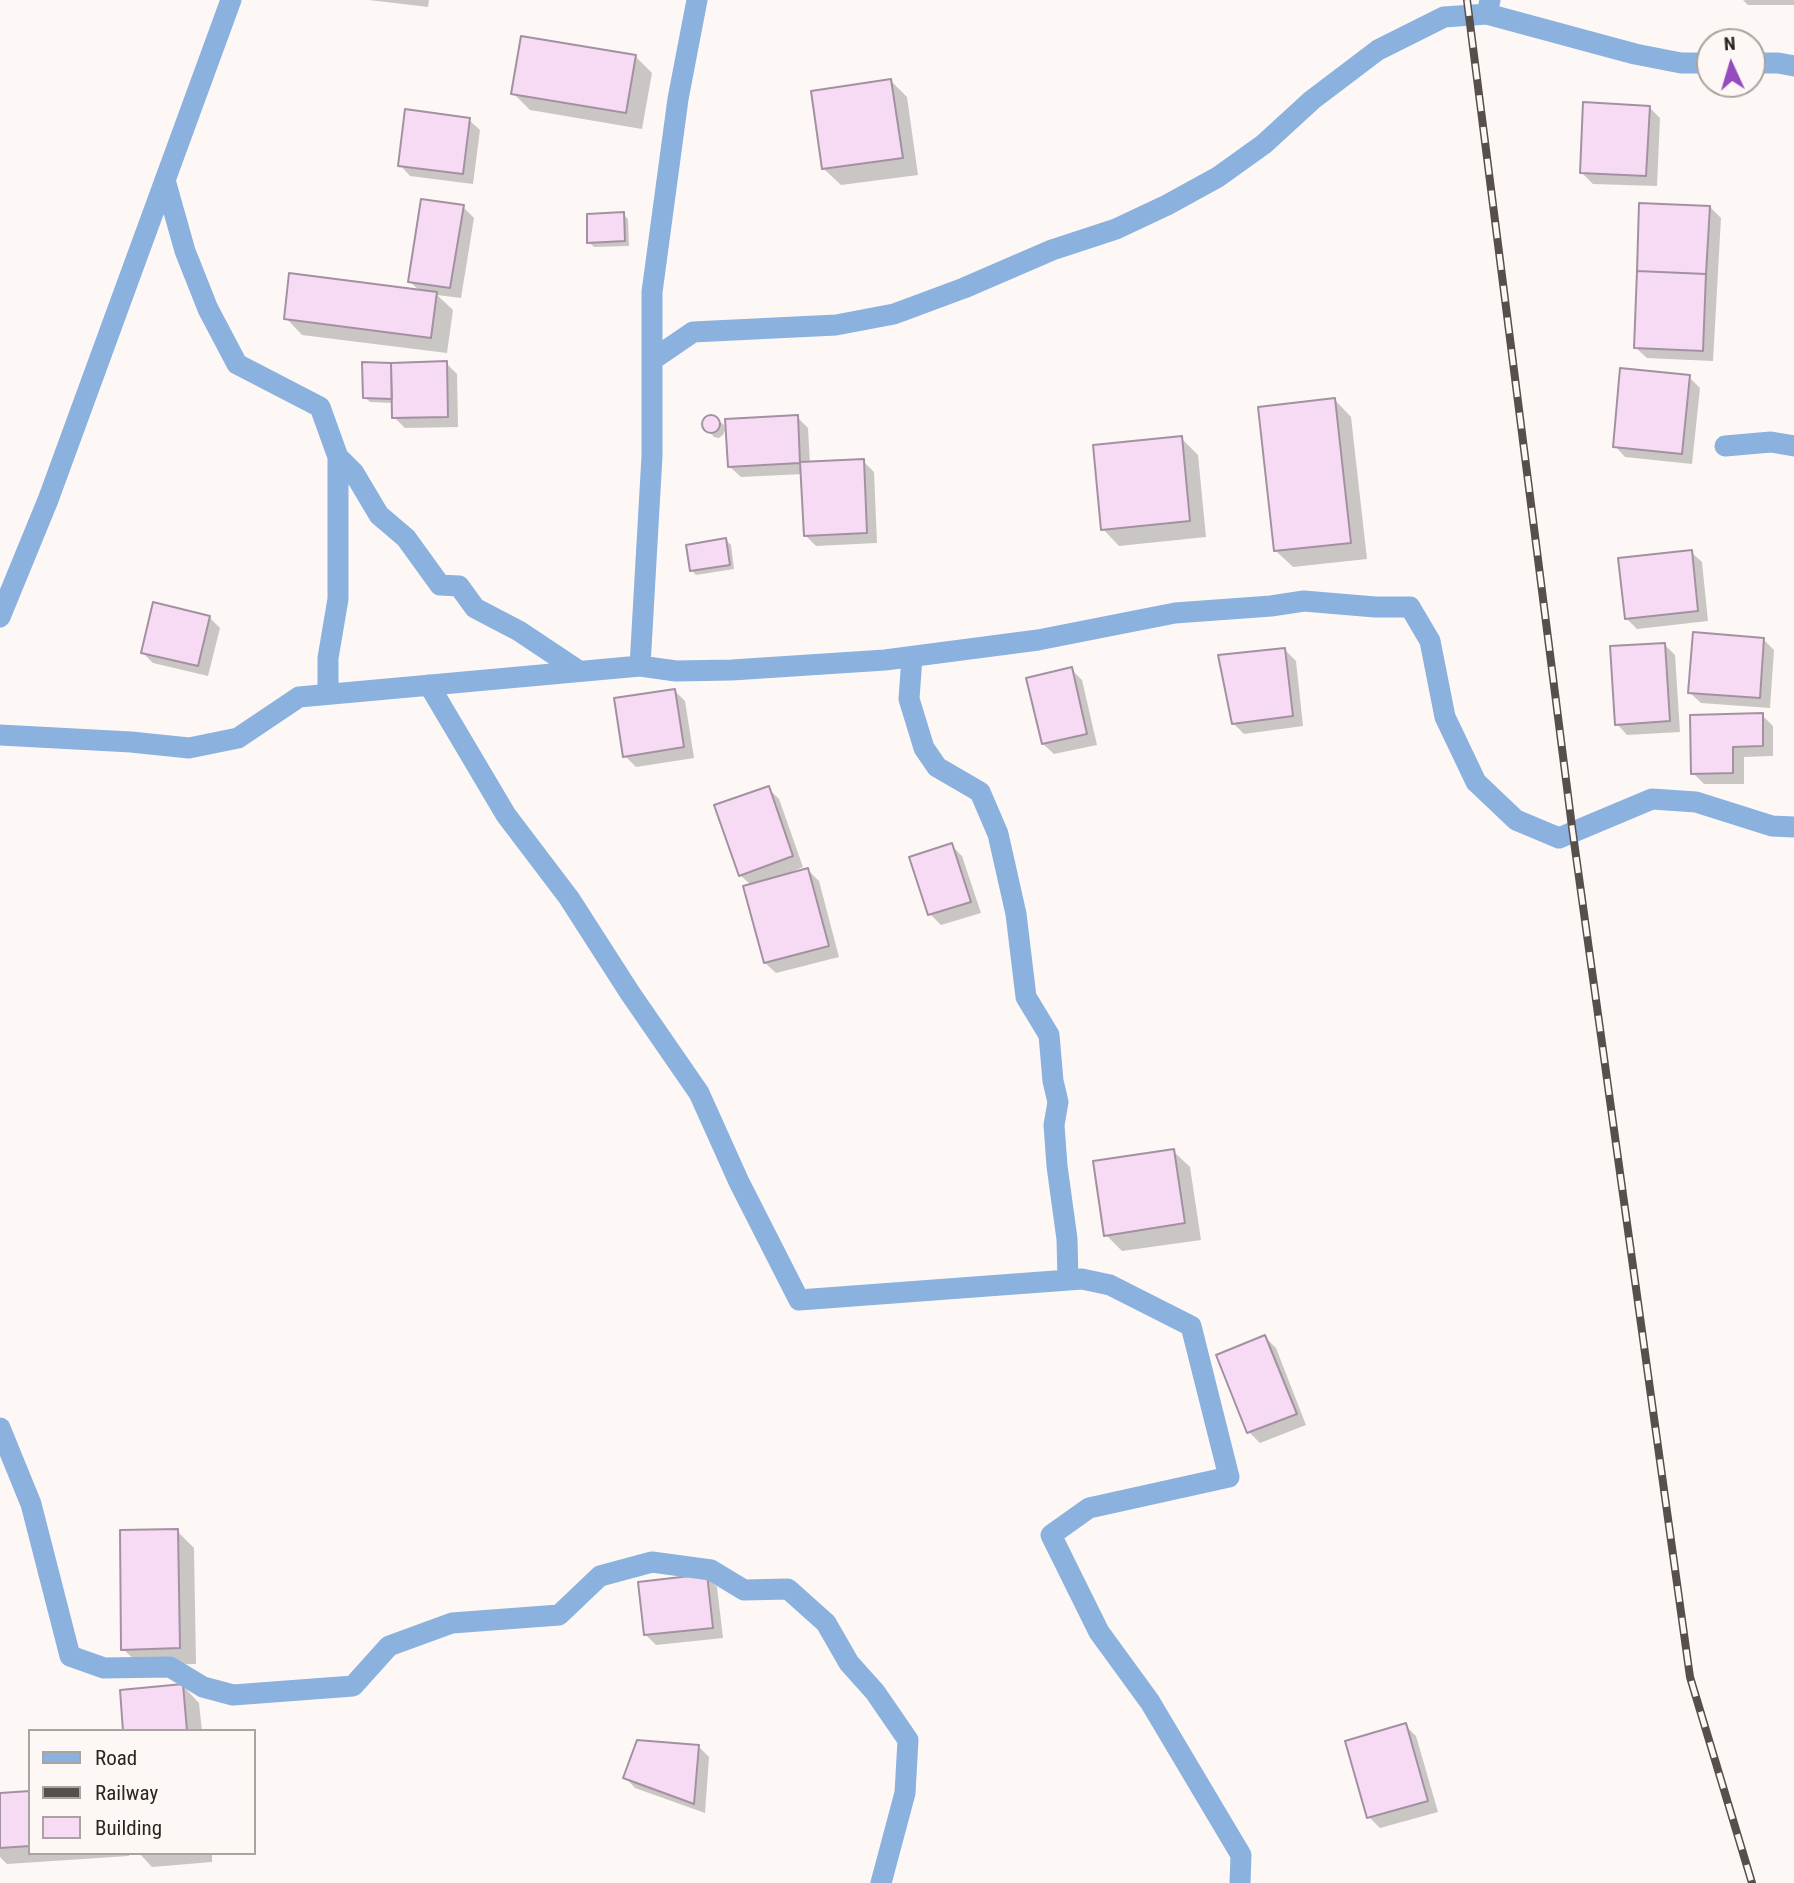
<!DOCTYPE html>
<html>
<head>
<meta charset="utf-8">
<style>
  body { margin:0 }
  #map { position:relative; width:1794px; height:1883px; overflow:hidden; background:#fdf8f6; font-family:"Roboto Condensed",sans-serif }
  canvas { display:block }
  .legend { position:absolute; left:28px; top:1729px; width:228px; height:126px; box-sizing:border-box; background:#fdf8f6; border:2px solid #aaa4a0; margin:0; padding:9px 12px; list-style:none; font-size:21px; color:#2d2520 }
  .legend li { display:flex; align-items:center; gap:14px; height:35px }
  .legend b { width:35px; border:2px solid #aaa4a0 }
  .north { position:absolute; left:1696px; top:28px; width:70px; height:70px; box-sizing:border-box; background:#fdf8f6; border:2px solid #aaa4a0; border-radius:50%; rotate:356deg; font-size:19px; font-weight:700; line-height:28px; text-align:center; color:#2d2520 }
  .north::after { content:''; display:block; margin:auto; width:24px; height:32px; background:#944bbd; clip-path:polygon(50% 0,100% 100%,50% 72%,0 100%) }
</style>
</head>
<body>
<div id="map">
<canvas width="1794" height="1883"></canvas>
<ul class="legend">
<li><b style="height:9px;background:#8bb1de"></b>Road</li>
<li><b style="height:9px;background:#574f4b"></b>Railway</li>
<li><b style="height:19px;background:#f7dbf4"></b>Building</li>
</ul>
<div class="north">N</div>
</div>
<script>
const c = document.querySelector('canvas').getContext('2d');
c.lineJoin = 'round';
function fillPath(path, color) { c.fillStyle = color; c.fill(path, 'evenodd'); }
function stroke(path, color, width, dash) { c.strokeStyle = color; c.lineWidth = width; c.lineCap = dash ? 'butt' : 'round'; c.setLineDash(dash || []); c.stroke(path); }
fillPath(new Path2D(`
  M 369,0 L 429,0 L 428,7 Z
  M 1743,0 L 1794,0 L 1794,5 L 1748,5 Z
  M 635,56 L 652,73 L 642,129 L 530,110 L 513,93 Z
  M 891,81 L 907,97 L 918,175 L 841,185 L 824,169 Z
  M 1649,107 L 1660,118 L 1657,186 L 1593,184 L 1582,173 Z
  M 469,120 L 480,130 L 473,184 L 410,176 L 400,165 Z
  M 463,207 L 474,218 L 461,298 L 437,295 L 453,310 L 447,353 L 302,335 L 286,318 L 420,291 L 409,281 Z
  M 1710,207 L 1721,218 L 1713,361 L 1647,358 L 1636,348 Z
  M 623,214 L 628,219 L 629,246 L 594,247 L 589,242 Z
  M 446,363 L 457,374 L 458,427 L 405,428 L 394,417 L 393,403 L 370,402 L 365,397 Z
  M 1689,377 L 1700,388 L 1692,464 L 1625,457 L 1615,446 Z
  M 1335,400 L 1351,417 L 1367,559 L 1293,567 L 1276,551 Z
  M 711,417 L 718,420 L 724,425 L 725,430 L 723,435 L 719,438 L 714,437 L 704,425 L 704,421 Z
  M 797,417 L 808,428 L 810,464 L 863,461 L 874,472 L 877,543 L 816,546 L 805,535 L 803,474 L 741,477 L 730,467 Z
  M 1181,438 L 1198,455 L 1206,537 L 1119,546 L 1103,529 Z
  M 726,540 L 731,545 L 734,569 L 696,575 L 691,570 Z
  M 1691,552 L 1702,562 L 1708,621 L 1637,629 L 1626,618 Z
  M 209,617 L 220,628 L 208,676 L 153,663 L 142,652 Z
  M 1763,639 L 1774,650 L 1770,708 L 1701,703 L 1690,693 Z
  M 1664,644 L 1675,655 L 1680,732 L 1627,735 L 1617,724 Z
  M 1285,650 L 1296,661 L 1303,726 L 1244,734 L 1233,723 Z
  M 1071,669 L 1082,680 L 1097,745 L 1054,754 L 1043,744 Z
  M 674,690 L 685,701 L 694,758 L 636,767 L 625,756 Z
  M 1762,715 L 1773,726 L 1773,756 L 1744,757 L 1744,784 L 1704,784 L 1693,773 Z
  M 768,788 L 779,799 L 803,867 L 791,872 L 792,874 L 808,870 L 819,881 L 839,957 L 776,973 L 765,963 L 751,885 L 740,875 Z
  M 951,845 L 962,856 L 981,913 L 941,925 L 930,914 Z
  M 1173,1151 L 1190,1167 L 1201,1240 L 1122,1251 L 1106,1235 Z
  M 1265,1337 L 1276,1348 L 1306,1425 L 1260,1443 L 1249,1432 Z
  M 177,1531 L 194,1548 L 196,1664 L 140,1665 L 123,1649 Z
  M 706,1576 L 717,1587 L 723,1638 L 656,1645 L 645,1634 Z
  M 183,1686 L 199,1703 L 202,1731 L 125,1731 Z
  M 1405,1725 L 1416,1736 L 1438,1812 L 1380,1828 L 1369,1817 Z
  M 698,1746 L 709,1757 L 705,1813 L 635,1788 L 625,1777 Z
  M 30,1792 L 30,1853 L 129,1853 L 129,1856 L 7,1864 L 0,1857 L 0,1795 Z
  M 139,1853 L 212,1853 L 212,1862 L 152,1867 Z`), '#0003');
const building = new Path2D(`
  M 521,36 L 636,55 L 626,113 L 511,94 Z
  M 891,79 L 903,158 L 822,169 L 811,91 Z
  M 1583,102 L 1650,106 L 1646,176 L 1580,173 Z
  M 405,109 L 470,118 L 463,174 L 398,166 Z
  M 421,199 L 464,205 L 450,288 L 408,282 Z
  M 1639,203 L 1710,206 L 1706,274 L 1637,271 Z
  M 624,212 L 625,241 L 587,243 L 587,214 Z
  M 1637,271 L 1706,274 L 1703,351 L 1634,348 Z
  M 289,273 L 437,292 L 431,338 L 284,319 Z
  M 447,361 L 448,417 L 392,418 L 391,363 Z
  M 362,362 L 391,363 L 392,399 L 363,398 Z
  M 1620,368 L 1690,375 L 1682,454 L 1613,447 Z
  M 1335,398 L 1351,543 L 1274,551 L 1258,407 Z
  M702 424a9 9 0 1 1 18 0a9 9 0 1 1-18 0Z
  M 798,415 L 800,463 L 728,467 L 725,419 Z
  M 1182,436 L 1190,521 L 1101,530 L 1093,445 Z
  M 864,459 L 867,533 L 804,536 L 800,462 Z
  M 726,538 L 730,565 L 690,571 L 686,545 Z
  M 1692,550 L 1698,611 L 1625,619 L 1618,558 Z
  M 153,602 L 210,616 L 198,666 L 141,653 Z
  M 1693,632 L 1764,638 L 1760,698 L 1688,693 Z
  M 1665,643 L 1670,721 L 1615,725 L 1610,646 Z
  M 1285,648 L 1293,716 L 1232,724 L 1218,655 Z
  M 1072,667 L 1087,734 L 1042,744 L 1026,678 Z
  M 675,689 L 684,747 L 623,757 L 614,698 Z
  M 1763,713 L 1763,746 L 1733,747 L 1733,773 L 1691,774 L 1690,715 Z
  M 769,786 L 793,856 L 739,876 L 714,805 Z
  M 952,843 L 971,902 L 928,915 L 909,857 Z
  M 808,868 L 829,946 L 764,963 L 743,886 Z
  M 1174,1149 L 1185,1223 L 1104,1236 L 1093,1161 Z
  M 1265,1335 L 1297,1414 L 1247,1433 L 1216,1355 Z
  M 178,1529 L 180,1648 L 121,1650 L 120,1530 Z
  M 707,1574 L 713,1628 L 644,1635 L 638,1582 Z
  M 183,1684 L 187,1731 L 123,1731 L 120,1690 Z
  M 1406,1723 L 1428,1801 L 1367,1818 L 1345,1741 Z
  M 637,1740 L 699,1745 L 694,1804 L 623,1778 Z
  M 30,1791 L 30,1846 L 0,1848 L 0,1793 Z`);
fillPath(building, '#f7dbf4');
stroke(building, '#a391a1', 2);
stroke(new Path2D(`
  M 1487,14 L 1635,54 L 1681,63 L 1710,63
  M 1752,63 L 1778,63 L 1794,66
  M 165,180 L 185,251 L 208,309 L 237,364 L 320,407 L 338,457 L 338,599 L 328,658 L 328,694
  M 652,360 L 693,332 L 836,325 L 894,314 L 964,288 L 1052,250 L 1116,229 L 1167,205 L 1218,177 L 1264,144 L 1312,100 L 1378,50 L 1444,17 L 1487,14 L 1490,0
  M 1725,446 L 1771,442 L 1794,446
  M 338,457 L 354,473 L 379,515 L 406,538 L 440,585 L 459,586 L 475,608 L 519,631 L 579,671
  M 0,617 L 48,500 L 231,0
  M 912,657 L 909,699 L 924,748 L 937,767 L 980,792 L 998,834 L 1016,914 L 1026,997 L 1049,1035 L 1053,1081 L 1058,1102 L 1054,1125 L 1057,1166 L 1067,1239 L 1068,1280
  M 640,666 L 676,671 L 732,670 L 885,660 L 1038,640 L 1175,613 L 1271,606 L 1304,601 L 1375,607 L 1410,607 L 1430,641 L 1445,717 L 1476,782 L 1516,820 L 1559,838 L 1652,799 L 1696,802 L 1772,826 L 1794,827
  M 429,685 L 506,815 L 569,898 L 630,993 L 699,1093 L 739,1182 L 799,1300 L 1082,1279 L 1110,1285 L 1191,1326 L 1229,1477 L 1089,1508 L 1051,1535 L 1099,1632 L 1150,1702 L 1241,1855 L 1240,1883
  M 0,735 L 131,742 L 189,748 L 238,738 L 299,697 L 640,666 L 652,456 L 652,292 L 678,99 L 697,0
  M 0,1428 L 31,1504 L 70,1656 L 104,1668 L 170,1667 L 203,1687 L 233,1695 L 353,1686 L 389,1646 L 452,1623 L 559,1615 L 600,1576 L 652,1562 L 711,1570 L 744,1590 L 788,1589 L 826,1623 L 849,1663 L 875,1692 L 908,1740 L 905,1793 L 881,1883`), '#8bb1de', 21);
const rail = new Path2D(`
  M 1467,0 L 1572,827 L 1690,1677 L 1752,1883`);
stroke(rail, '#574f4b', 8);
stroke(rail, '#fdf8f6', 5, [16]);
</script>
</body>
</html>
